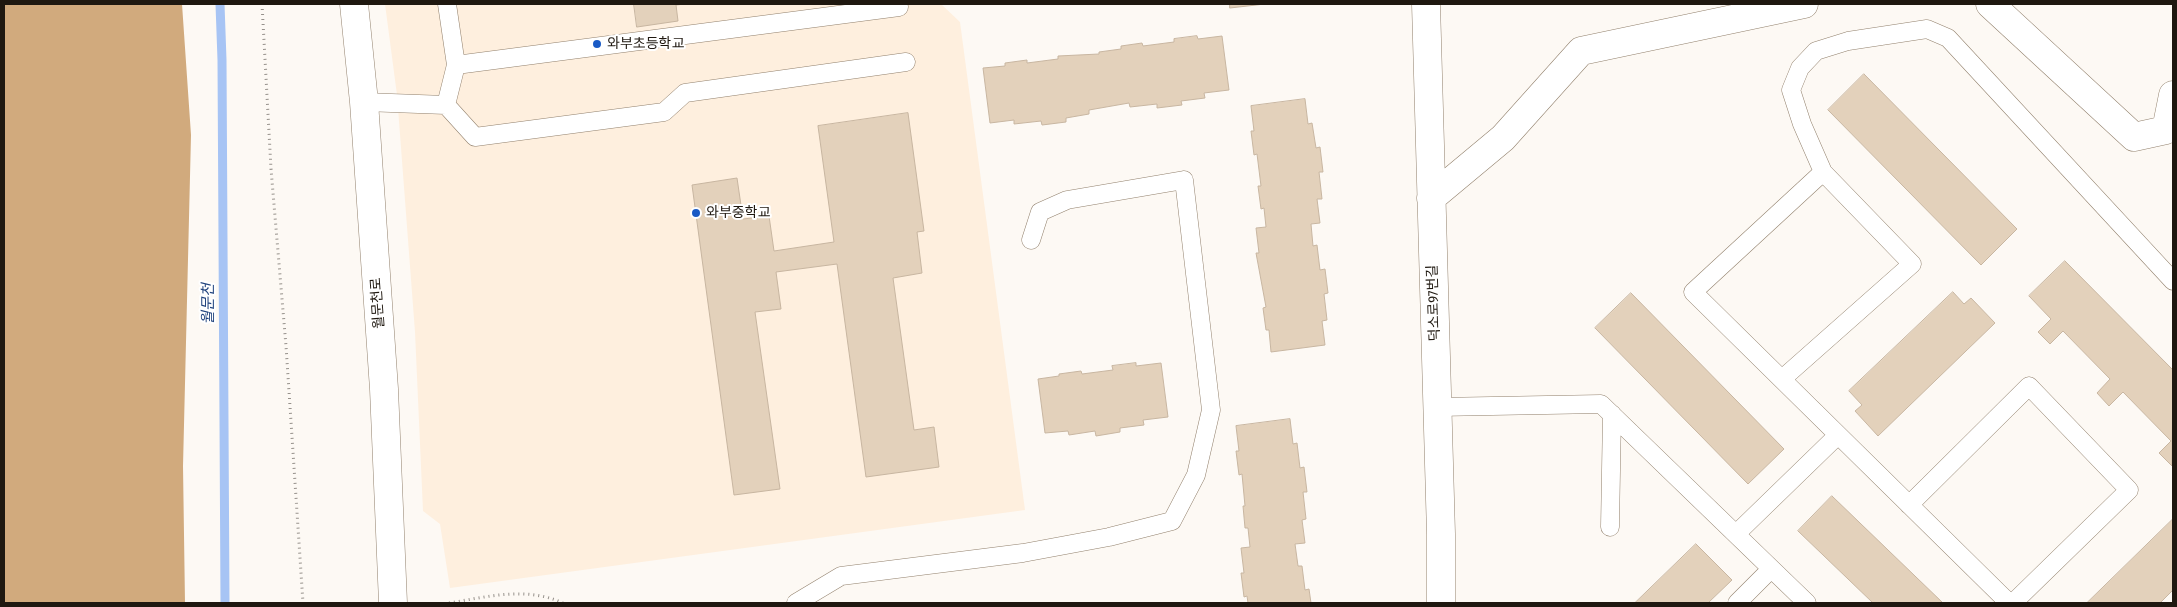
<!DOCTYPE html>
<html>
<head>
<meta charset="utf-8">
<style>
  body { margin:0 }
  #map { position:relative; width:2177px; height:607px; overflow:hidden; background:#fdf9f4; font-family:"Fira Sans Condensed",sans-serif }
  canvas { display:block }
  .frame { position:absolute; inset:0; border:5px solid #1f1810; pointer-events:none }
</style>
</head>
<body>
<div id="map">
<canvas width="2177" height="607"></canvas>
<div class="frame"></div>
</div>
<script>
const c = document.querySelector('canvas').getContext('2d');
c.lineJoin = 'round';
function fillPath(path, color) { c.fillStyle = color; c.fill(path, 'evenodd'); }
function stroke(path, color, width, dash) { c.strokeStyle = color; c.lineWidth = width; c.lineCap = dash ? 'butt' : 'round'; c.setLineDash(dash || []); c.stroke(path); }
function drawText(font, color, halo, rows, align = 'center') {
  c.font = font + ' "Fira Sans Condensed","Noto Sans KR",sans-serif'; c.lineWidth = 4; c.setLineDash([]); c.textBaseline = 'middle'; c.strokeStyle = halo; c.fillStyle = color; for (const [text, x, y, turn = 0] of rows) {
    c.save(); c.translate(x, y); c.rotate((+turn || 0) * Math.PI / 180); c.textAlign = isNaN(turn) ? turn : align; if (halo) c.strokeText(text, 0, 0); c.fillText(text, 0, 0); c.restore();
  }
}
fillPath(new Path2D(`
  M 385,4 L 941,4 L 960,22 L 1025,510 L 450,588 L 440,524 L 423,511 L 415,332 L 397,95 Z`), '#feefde');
fillPath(new Path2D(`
  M 4,4 L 182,4 L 191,135 L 183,466 L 185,603 L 4,603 Z`), '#d1aa7d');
stroke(new Path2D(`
  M 220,4 L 222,60 L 225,603`), '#a7c4f4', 9);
const building = new Path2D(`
  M 634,4 L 685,4 L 676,5 L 678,21 L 637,27 Z
  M 1230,4 L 1265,4 L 1230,8 Z
  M 1197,36 L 1198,39 L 1222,36 L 1229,90 L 1204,93 L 1205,98 L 1181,101 L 1182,105 L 1157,108 L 1157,104 L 1130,107 L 1129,103 L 1089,110 L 1089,114 L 1066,118 L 1066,122 L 1042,125 L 1041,121 L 1014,124 L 1014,120 L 990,123 L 983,68 L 1005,66 L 1005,63 L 1027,60 L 1027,63 L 1058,59 L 1058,56 L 1099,54 L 1099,52 L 1121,49 L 1121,46 L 1142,43 L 1143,46 L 1174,42 L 1174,39 Z
  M 1864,74 L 2017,229 L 1981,265 L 1828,110 Z
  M 1305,99 L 1308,124 L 1312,123 L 1316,148 L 1320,147 L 1323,172 L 1319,172 L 1322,199 L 1317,199 L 1320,223 L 1311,224 L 1313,246 L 1317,245 L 1320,270 L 1325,269 L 1328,293 L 1324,294 L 1327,320 L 1322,321 L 1325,345 L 1271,352 L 1269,330 L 1266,330 L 1263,308 L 1266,307 L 1256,253 L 1259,253 L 1256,228 L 1266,227 L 1264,208 L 1261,209 L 1258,186 L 1261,186 L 1257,154 L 1254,155 L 1251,131 L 1254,131 L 1251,106 Z
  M 908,113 L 924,231 L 917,232 L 922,273 L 893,278 L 914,430 L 934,427 L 939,467 L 866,477 L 837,264 L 776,272 L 781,309 L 755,312 L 780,489 L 734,495 L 692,185 L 737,178 L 743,219 L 769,216 L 774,251 L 834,242 L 818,126 Z
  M 2065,261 L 2173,370 L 2172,466 L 2159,453 L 2171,441 L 2123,392 L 2109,406 L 2097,393 L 2110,379 L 2063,331 L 2050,344 L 2038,332 L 2051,319 L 2029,296 Z
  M 1953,292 L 1964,304 L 1971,298 L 1995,323 L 1878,436 L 1855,411 L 1862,405 L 1849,391 Z
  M 1631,293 L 1784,449 L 1748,484 L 1595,328 Z
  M 1136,363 L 1136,366 L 1161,363 L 1168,417 L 1143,420 L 1144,425 L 1120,428 L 1120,432 L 1096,436 L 1095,431 L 1069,435 L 1068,431 L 1045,433 L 1038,379 L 1059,376 L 1059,374 L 1081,371 L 1082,374 L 1113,370 L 1112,366 Z
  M 1290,419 L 1293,444 L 1297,443 L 1300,468 L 1304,467 L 1307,492 L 1303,492 L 1306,519 L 1302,520 L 1305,543 L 1295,544 L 1298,566 L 1302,566 L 1305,590 L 1309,589 L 1311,603 L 1248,603 L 1247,596 L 1244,597 L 1241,573 L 1244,573 L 1241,548 L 1250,547 L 1248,528 L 1245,528 L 1243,506 L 1245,506 L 1242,474 L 1239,475 L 1236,451 L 1239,451 L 1236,426 Z
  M 1832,496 L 1943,603 L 1873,603 L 1798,531 Z
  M 2173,519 L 2173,590 L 2160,603 L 2087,603 Z
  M 1696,544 L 1732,580 L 1708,603 L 1635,603 Z`);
fillPath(building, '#e3d1bb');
stroke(building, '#c8b6a1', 1);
const service = new Path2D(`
  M 447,4 L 456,65
  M 364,102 L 446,105 L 475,137 L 664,112 L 685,93 L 906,62
  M 446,105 L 456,65 L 899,7
  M 1823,172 L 1802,124 L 1791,90 L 1800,68 L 1816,51 L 1848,41 L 1927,29 L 1948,38 L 2173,281
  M 1782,379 L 1912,264 L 1823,172 L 1693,292 L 2009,603
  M 1437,407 L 1601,404 L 1807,603
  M 1909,505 L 2029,386 L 2129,490 L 2013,603
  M 1610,527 L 1612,414
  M 1736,534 L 1838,435
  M 796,603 L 841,576 L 1023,553 L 1109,537 L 1172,521 L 1196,475 L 1211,410 L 1184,180 L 1067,200 L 1040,212 L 1031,240
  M 1737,603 L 1771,569`);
const minor = new Path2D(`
  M 354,4 L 364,102 L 384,389 L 393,603
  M 1426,4 L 1441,534 L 1441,603
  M 1990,4 L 2134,137 L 2166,130 L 2173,95
  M 1431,198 L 1503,138 L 1581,51 L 1804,4`);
stroke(service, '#92816d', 19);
stroke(minor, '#92816d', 29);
stroke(new Path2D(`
  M 262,4 L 271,169 L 286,346 L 303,603
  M 449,603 C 487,597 526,586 563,603`), '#96918b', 3, [1, 4]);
stroke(service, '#fff', 18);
stroke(minor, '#fff', 28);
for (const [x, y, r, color] of [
  [597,44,5,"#195ac5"],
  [696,213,5,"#195ac5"]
]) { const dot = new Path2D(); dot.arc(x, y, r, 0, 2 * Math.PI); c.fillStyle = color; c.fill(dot); stroke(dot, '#fff', 2); }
drawText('14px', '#1f1810', '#fff', [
  ["와부초등학교",607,44],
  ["와부중학교",706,213]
], 'left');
drawText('14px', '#1f1810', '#fff', [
  ["월문천로",378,303,-94],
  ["덕소로97번길",1434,303,-92]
]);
drawText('italic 15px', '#22447e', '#fff', [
  ["월문천",209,304,-90]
]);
</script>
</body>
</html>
